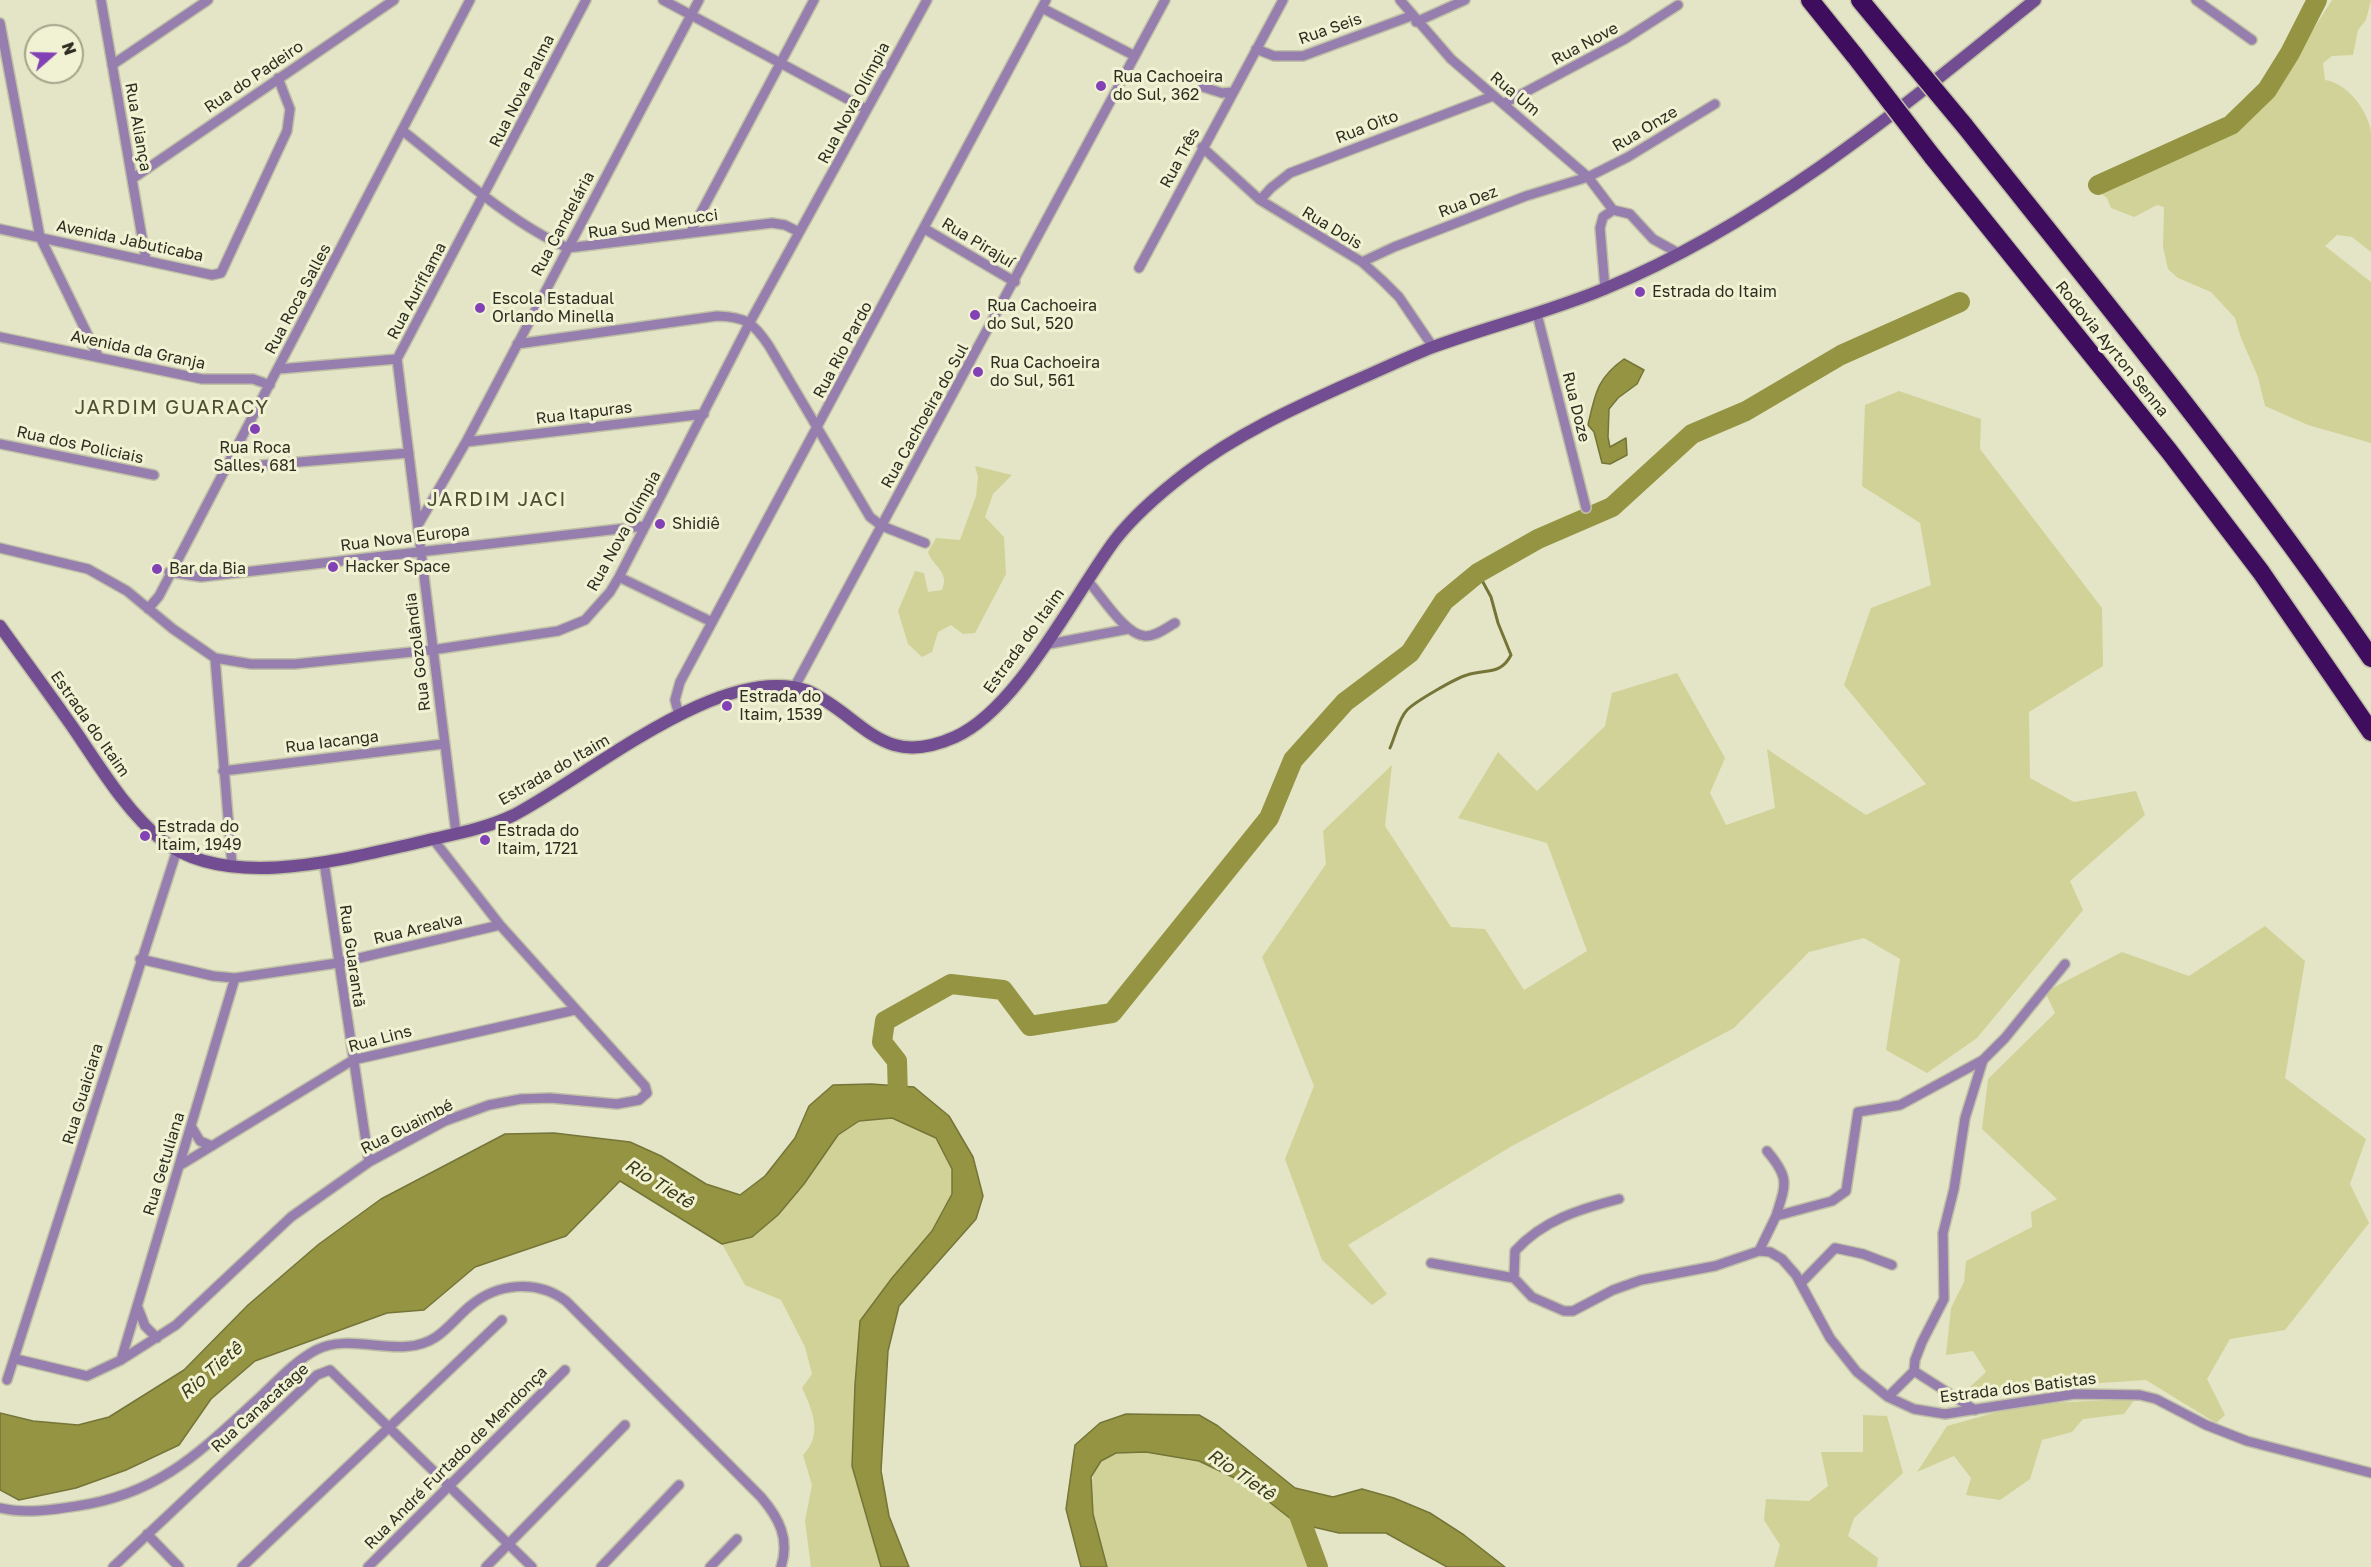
<!DOCTYPE html>
<html>
<head>
<meta charset="utf-8">
<style>
  body { margin:0 }
  #map { position:relative; width:2371px; height:1567px; overflow:hidden; background:#e3e5c6; font-family:"Golos Text",sans-serif }
  canvas { display:block }
  .north { position:absolute; left:24px; top:24px; width:60px; height:60px; box-sizing:border-box; background:#f1f2d3; border:2px solid #a3a48c; border-radius:50%; rotate:70deg; font-size:16px; font-weight:700; line-height:24px; text-align:center; color:#2d2e22 }
  .north::after { content:''; display:block; margin:auto; width:21px; height:27px; background:#8341b6; clip-path:polygon(50% 0,100% 100%,50% 72%,0 100%) }
</style>
</head>
<body>
<div id="map">
<canvas width="2371" height="1567"></canvas>
<div class="north">N</div>
</div>
<script>
const c = document.querySelector('canvas').getContext('2d');
c.lineJoin = 'round';
function fillPath(path, color) { c.fillStyle = color; c.fill(path, 'evenodd'); }
function stroke(path, color, width, dash) { c.strokeStyle = color; c.lineWidth = width; c.lineCap = dash ? 'butt' : 'round'; c.setLineDash(dash || []); c.stroke(path); }
function drawText(font, color, halo, rows, align = 'center') {
  c.font = font + ' "Golos Text",sans-serif'; c.lineWidth = 6; c.setLineDash([]); c.textBaseline = 'middle'; c.strokeStyle = halo; c.fillStyle = color; for (const [text, x, y, turn = 0] of rows) {
    c.save(); c.translate(x, y); c.rotate((+turn || 0) * Math.PI / 180); c.textAlign = isNaN(turn) ? turn : align; if (halo) c.strokeText(text, 0, 0); c.fillText(text, 0, 0); c.restore();
  }
}
fillPath(new Path2D(`
  M 2332,0 L 2371,0 L 2366,20 L 2358,30 L 2353,55 L 2332,56 L 2323,63 L 2325,80 C 2346,82 2368,110 2371,132 C 2371,168 2371,214 2371,252 L 2352,237 L 2337,235 L 2325,246 L 2371,282 L 2371,443 L 2308,425 L 2265,406 L 2258,377 L 2241,338 L 2235,318 L 2211,292 L 2178,278 L 2168,269 L 2163,247 L 2164,207 L 2157,205 L 2134,217 L 2111,208 L 2107,198 L 2100,193 L 2109,175 L 2121,166 L 2191,148 L 2236,127 L 2271,95 Z
  M 1899,391 L 1981,419 L 1980,449 L 2102,608 L 2103,666 L 2029,712 L 2030,778 L 2074,802 L 2136,791 L 2145,815 L 2070,881 L 2083,910 L 1977,1038 L 1927,1073 L 1886,1050 L 1900,959 L 1864,938 L 1809,952 L 1734,1028 L 1512,1146 L 1348,1245 L 1387,1294 L 1372,1305 L 1322,1260 L 1285,1159 L 1314,1086 L 1262,957 L 1326,864 L 1323,831 L 1392,765 L 1385,826 L 1451,927 L 1485,929 L 1524,990 L 1587,951 L 1547,843 L 1458,818 L 1498,752 L 1537,791 L 1605,726 L 1612,693 L 1677,673 L 1725,758 L 1710,793 L 1726,825 L 1775,808 L 1767,749 L 1866,815 L 1926,784 L 1844,685 L 1871,608 L 1931,585 L 1920,523 L 1862,486 L 1865,405 Z
  M 975,466 L 1012,475 L 993,494 L 985,517 L 1004,537 L 1006,574 L 975,633 L 963,634 L 951,625 L 938,632 L 932,652 L 922,657 L 908,644 L 898,611 L 915,571 L 924,573 L 928,592 L 942,590 C 950,571 933,567 928,552 L 936,538 L 960,540 L 976,496 L 978,477 Z
  M 2265,926 L 2305,961 L 2285,1078 L 2366,1139 L 2350,1184 L 2369,1223 L 2285,1330 L 2230,1339 L 2207,1379 L 2225,1415 L 2216,1423 L 2146,1380 L 2010,1389 L 1978,1400 L 1970,1387 L 1986,1372 L 1973,1351 L 1946,1355 L 1951,1308 L 1964,1282 L 1966,1261 L 2032,1227 L 2031,1212 L 2057,1199 L 1982,1129 L 1988,1079 L 2055,1013 L 2045,992 L 2122,952 L 2189,976 Z
  M 892,1118 L 936,1138 L 952,1169 L 952,1194 L 932,1231 L 892,1278 L 852,1466 L 881,1567 L 811,1567 L 805,1521 L 812,1485 L 803,1455 C 823,1435 813,1411 802,1388 L 812,1374 L 805,1347 L 781,1300 L 745,1285 L 722,1244 L 752,1237 L 804,1184 L 838,1135 L 859,1121 Z
  M 2135,1399 L 2124,1414 L 2083,1419 L 2072,1432 L 2042,1440 L 2030,1479 L 2000,1500 L 1966,1495 L 1971,1478 L 1954,1456 L 1917,1472 L 1947,1426 L 2026,1404 Z
  M 1863,1415 L 1887,1416 L 1903,1473 L 1854,1518 L 1848,1536 L 1878,1558 L 1877,1567 L 1774,1567 L 1780,1545 L 1764,1520 L 1766,1499 L 1809,1501 L 1828,1486 L 1821,1452 L 1863,1452 Z
  M 1146,1452 L 1199,1460 L 1245,1483 L 1296,1523 L 1318,1567 L 1107,1567 C 1101,1535 1071,1471 1114,1454 C 1122,1450 1136,1452 1146,1452 Z`), '#d1d298');
const water = new Path2D(`
  M 1624,359 L 1644,370 L 1637,384 L 1618,398 L 1609,409 L 1608,437 L 1610,447 L 1626,438 L 1627,455 L 1610,464 L 1602,463 L 1594,432 L 1588,425 C 1595,394 1597,378 1624,359 Z
  M 871,1084 L 914,1087 L 949,1116 L 973,1157 L 983,1196 L 976,1219 L 899,1306 L 888,1351 L 881,1471 L 889,1516 L 909,1567 L 881,1567 L 852,1466 L 855,1385 L 860,1321 L 892,1278 L 932,1231 L 952,1194 L 952,1169 L 936,1138 L 892,1118 L 859,1121 L 838,1135 L 804,1184 L 778,1215 L 752,1237 L 722,1244 L 620,1181 L 566,1236 L 475,1267 L 424,1310 L 387,1313 L 255,1361 L 211,1399 L 179,1445 L 126,1470 L 76,1488 L 19,1500 L 0,1490 L 0,1413 L 33,1421 L 78,1425 L 109,1417 L 184,1370 L 248,1305 L 319,1244 L 381,1199 L 505,1134 L 554,1133 L 630,1142 L 661,1156 L 706,1184 L 740,1195 L 765,1176 L 795,1138 L 809,1106 L 833,1085 Z
  M 1126,1414 L 1199,1415 L 1218,1426 L 1295,1488 L 1333,1497 L 1362,1489 L 1394,1498 L 1430,1513 L 1464,1535 L 1505,1567 L 1447,1567 L 1386,1533 L 1339,1533 L 1296,1523 L 1245,1483 L 1199,1461 L 1146,1452 L 1116,1453 L 1101,1461 L 1091,1477 L 1093,1514 L 1107,1567 L 1081,1567 L 1066,1509 L 1075,1445 L 1100,1423 Z`);
fillPath(water, '#949442');
stroke(water, '#757538', 1.5);
stroke(new Path2D(`
  M 1390,748 C 1395,737 1399,718 1407,710 C 1416,701 1456,678 1467,675 C 1486,669 1501,675 1511,655 L 1498,623 L 1491,597 L 1478,573`), '#757538', 3);
stroke(new Path2D(`
  M 2098,185 L 2231,125 L 2267,90 L 2290,53 L 2317,0
  M 898,1097 L 897,1061 L 882,1042 L 885,1021 L 951,984 L 1003,990 L 1030,1026 L 1112,1013 L 1269,818 L 1293,760 L 1345,702 L 1410,653 L 1444,601 L 1478,573 L 1538,539 L 1612,507 L 1692,434 L 1746,411 L 1841,355 L 1960,302
  M 1296,1507 L 1318,1567`), '#949442', 20);
const street = new Path2D(`
  M 101,0 L 146,260
  M 663,0 L 866,109
  M 1400,0 L 1451,59 L 1588,177 L 1613,210
  M 2196,0 L 2252,40
  M 1042,8 L 1135,56
  M 1416,22 L 1465,0
  M 0,23 L 40,237 L 98,356
  M 1256,49 L 1274,56 L 1303,56 L 1411,16
  M 112,65 L 208,0
  M 1203,87 L 1222,93 L 1232,92
  M 1503,104 L 1625,39 L 1678,5
  M 403,131 C 451,169 513,225 568,248 L 772,223 L 785,225 L 799,232
  M 1202,147 L 1260,200 L 1362,262 L 1383,281 L 1399,297 L 1433,347
  M 132,179 L 394,0
  M 1260,200 L 1271,188 L 1290,173 L 1493,96
  M 0,229 L 212,275 L 221,273 L 287,131 L 290,109 L 278,78
  M 925,229 L 1015,282
  M 690,233 L 814,0
  M 1362,262 L 1394,247 L 1526,196 L 1588,177 L 1628,157 L 1715,104
  M 1139,268 L 1283,0
  M 1605,288 L 1600,228 L 1603,217 L 1613,210 L 1630,214 L 1653,239 L 1680,254
  M 1537,314 L 1586,508
  M 0,337 L 202,379 L 253,379 L 270,385
  M 517,344 L 717,316 C 746,317 753,322 769,346 L 870,517 L 882,526 L 925,543
  M 397,359 L 456,833
  M 397,359 L 586,0
  M 279,369 L 397,359
  M 466,442 L 704,414
  M 0,444 L 154,475
  M 225,468 L 409,453
  M 418,525 L 466,442 L 699,0
  M 0,548 L 88,569 L 127,591 L 173,629 L 215,658 L 251,664 L 295,664 L 432,650 L 558,631 L 585,620 L 610,592 L 619,577 L 750,322 L 927,0
  M 169,572 L 201,577 L 645,526
  M 619,577 L 712,622
  M 1088,581 C 1101,595 1125,635 1145,636 C 1155,637 1166,628 1175,623
  M 148,609 L 159,596 L 470,0
  M 1044,645 L 1128,629
  M 215,658 L 232,865
  M 795,686 L 1165,0
  M 679,715 L 675,700 L 680,682 L 1046,0
  M 223,771 L 443,744
  M 324,862 L 369,1162
  M 140,959 L 213,976 L 235,978 L 338,963 L 500,925
  M 191,1126 L 200,1141 L 212,1146
  M 1767,1151 C 1790,1178 1786,1184 1776,1216
  M 179,1166 L 353,1060 L 575,1010
  M 1759,1251 L 1776,1216 L 1832,1201 L 1846,1191 L 1858,1112 L 1900,1105 L 1983,1060 L 2005,1038 L 2065,964
  M 1431,1263 L 1514,1278 L 1532,1297 L 1564,1311 L 1573,1311 L 1613,1290 L 1641,1280 L 1715,1266 L 1759,1251 L 1770,1252 L 1782,1259 L 1796,1275 L 1830,1338 L 1857,1372 L 1888,1397 L 1914,1409 L 1945,1414 L 2075,1394 L 2140,1395 L 2156,1399 L 2206,1425 L 2247,1441 L 2371,1473
  M 1514,1278 L 1515,1251 C 1543,1220 1580,1209 1619,1199
  M 1801,1283 L 1835,1248 L 1863,1254 L 1892,1265
  M 138,1308 L 145,1326 L 157,1338
  M 16,1359 L 87,1376 L 121,1360 L 176,1325 L 291,1217 L 369,1162 L 445,1121 L 489,1105 L 521,1099 L 550,1098 L 617,1104 L 639,1100 L 647,1093 L 645,1086 L 500,925 L 433,839
  M 121,1360 L 235,978
  M 1914,1371 L 1975,1410
  M 7,1380 L 177,850
  M 1888,1397 L 1914,1371 L 1915,1360 L 1922,1342 L 1944,1299 L 1943,1233 L 1954,1189 L 1965,1118 L 1983,1060
  M 0,1508 C 26,1514 51,1510 77,1506 C 160,1494 201,1451 260,1397 C 277,1381 295,1361 316,1350 C 353,1331 400,1361 436,1337 C 448,1329 458,1316 470,1306 C 497,1283 537,1279 566,1301 L 761,1497 C 779,1518 790,1539 781,1567
  M 147,1534 L 179,1567
  M 113,1567 L 317,1375 L 330,1370 L 532,1567
  M 242,1567 L 502,1320
  M 368,1567 L 565,1370
  M 486,1567 L 625,1425
  M 601,1567 L 679,1485
  M 710,1567 L 737,1539`);
const secondary = new Path2D(`
  M 0,626 C 25,661 51,696 76,732 C 101,769 127,812 163,841 C 227,891 345,859 416,843 C 449,835 483,830 514,815 C 589,776 723,660 808,691 C 864,717 881,770 955,737 C 1018,709 1073,596 1115,540 C 1135,514 1160,493 1186,473 C 1237,434 1292,409 1350,383 C 1378,371 1405,358 1433,347 C 1490,326 1549,312 1604,289 C 1764,223 1902,108 2035,0`);
const highway = new Path2D(`
  M 1810,0 L 1855,56
  M 1860,0 L 1884,29
  M 1964,125 C 2103,300 2245,473 2371,658
  M 1932,156 L 2169,451 L 2261,572 L 2371,732`);
stroke(street, '#bfc0a5', 12);
stroke(secondary, '#bfc0a5', 15);
stroke(highway, '#bfc0a5', 21);
stroke(street, '#967eae', 9);
stroke(secondary, '#724d92', 12);
stroke(highway, '#3e0d5e', 18);
const highwayBridge = new Path2D(`
  M 1884,29 L 1964,125
  M 1855,56 L 1932,156`);
stroke(highwayBridge, '#bfc0a5', 21, []);
stroke(highwayBridge, '#3e0d5e', 18);
for (const [x, y, r, color] of [
  [1101,86,6,"#8341b6"],
  [1640,292,6,"#8341b6"],
  [480,308,6,"#8341b6"],
  [975,315,6,"#8341b6"],
  [978,372,6,"#8341b6"],
  [255,429,6,"#8341b6"],
  [660,524,6,"#8341b6"],
  [333,567,6,"#8341b6"],
  [157,569,6,"#8341b6"],
  [727,706,6,"#8341b6"],
  [145,836,6,"#8341b6"],
  [485,840,6,"#8341b6"]
]) { const dot = new Path2D(); dot.arc(x, y, r, 0, 2 * Math.PI); c.fillStyle = color; c.fill(dot); stroke(dot, '#f1f2d3', 2); }
drawText('16px', '#2d2e22', '#f1f2d3', [
  ["Rua Seis",1330,29,-19],
  ["Rua Nove",1585,44,-28],
  ["Rua do Padeiro",254,77,-34],
  ["Rua Nova Palma",522,91,-63],
  ["Rua Um",1515,94,40],
  ["Rua Nova Olímpia",854,103,-62],
  ["Rua Aliança",138,127,80],
  ["Rua Oito",1367,127,-21],
  ["Rua Onze",1645,129,-31],
  ["Rua Três",1180,158,-62],
  ["Rua Dez",1468,202,-21],
  ["Rua Candelária",563,224,-62],
  ["Rua Sud Menucci",653,224,-8],
  ["Rua Dois",1332,228,31],
  ["Avenida Jabuticaba",130,241,12],
  ["Rua Pirajuí",978,243,31],
  ["Rua Auriflama",417,291,-62],
  ["Rua Roca Salles",298,299,-62],
  ["Rodovia Ayrton Senna",2112,349,51],
  ["Avenida da Granja",138,350,12],
  ["Rua Rio Pardo",843,350,-62],
  ["Rua Doze",1576,407,76],
  ["Rua Itapuras",584,413,-7],
  ["Rua Cachoeira do Sul",925,416,-61],
  ["Rua dos Policiais",80,445,12],
  ["Rua Nova Olímpia",624,531,-61],
  ["Rua Nova Europa",405,538,-7],
  ["Estrada do Itaim",1024,641,-54],
  ["Rua Gozolândia",418,652,-97],
  ["Estrada do Itaim",90,724,55],
  ["Rua Iacanga",332,742,-7],
  ["Estrada do Itaim",554,770,-30],
  ["Rua Arealva",418,929,-13],
  ["Rua Guarantã",352,956,82],
  ["Rua Lins",380,1039,-15],
  ["Rua Guaiciara",83,1094,-73],
  ["Rua Guaimbé",407,1127,-27],
  ["Rua Getuliana",164,1164,-73],
  ["Estrada dos Batistas",2018,1388,-7],
  ["Rua Canacatage",260,1408,-42],
  ["Rua André Furtado de Mendonça",456,1458,-45]
]);
drawText('16px', '#2d2e22', '#f1f2d3', [
  ["Rua Cachoeira",1113,77],
  ["do Sul, 362",1113,95],
  ["Estrada do Itaim",1652,292],
  ["Escola Estadual",492,299],
  ["Orlando Minella",492,317],
  ["Rua Cachoeira",987,306],
  ["do Sul, 520",987,324],
  ["Rua Cachoeira",990,363],
  ["do Sul, 561",990,381],
  ["Rua Roca",255,448,"center"],
  ["Salles, 681",255,466,"center"],
  ["Shidiê",672,524],
  ["Hacker Space",345,567],
  ["Bar da Bia",169,569],
  ["Estrada do",739,697],
  ["Itaim, 1539",739,715],
  ["Estrada do",157,827],
  ["Itaim, 1949",157,845],
  ["Estrada do",497,831],
  ["Itaim, 1721",497,849]
], 'left');
drawText('italic 18px', '#3d3d19', '#f1f2d3', [
  ["Rio Tietê",659,1184,32],
  ["Rio Tietê",211,1371,-41],
  ["Rio Tietê",1241,1475,34]
]);
c.letterSpacing = '1.5px';
drawText('20px', '#4d4e34', '#f1f2d3', [
  ["JARDIM GUARACY",172,408],
  ["JARDIM JACI",497,500]
]);
c.letterSpacing = '0px';
</script>
</body>
</html>
